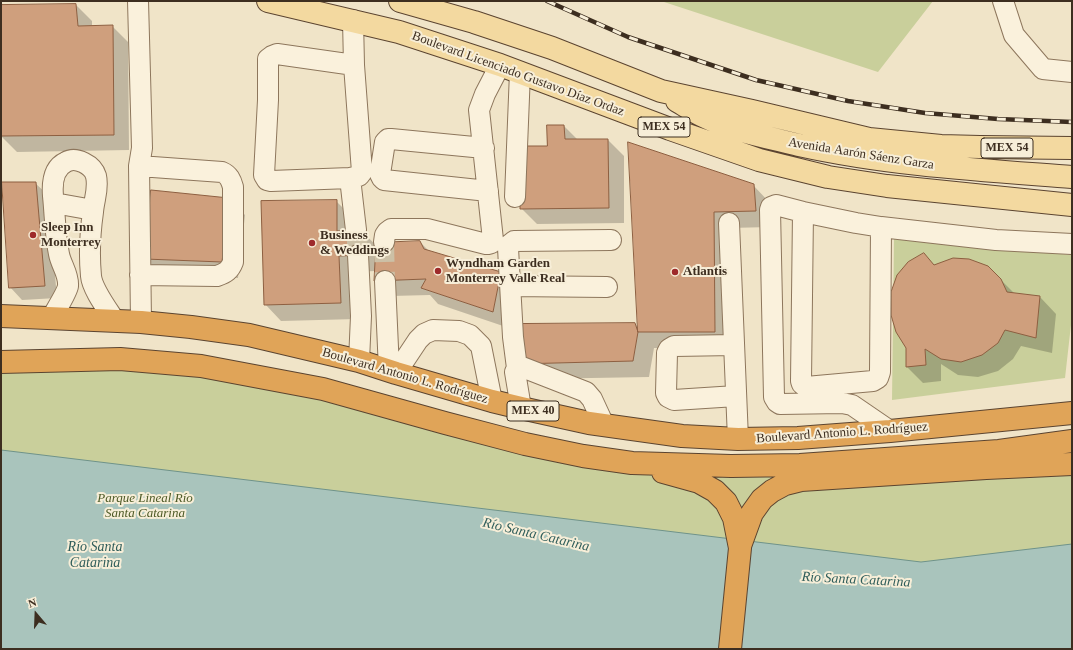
<!DOCTYPE html>
<html>
<head>
<meta charset="utf-8">
<style>
  body { margin:0 }
  #map { position:relative; width:1073px; height:650px; overflow:hidden; background:#f0e4c8; font-family:"Times New Roman",serif }
  canvas { display:block }
  .frame { position:absolute; inset:0; border:2px solid #3d2e20; pointer-events:none }
  .north { position:absolute; left:16px; top:594px; width:40px; height:40px; -webkit-text-stroke:3px #f7eed8; paint-order:stroke; rotate:341deg; font-size:11px; font-weight:700; line-height:16px; text-align:center; color:#3d2e20 }
  .north::after { content:''; display:block; margin:auto; width:14px; height:18px; background:#3d2e20; clip-path:polygon(50% 0,100% 100%,50% 72%,0 100%) }
</style>
</head>
<body>
<div id="map">
<canvas width="1073" height="650"></canvas>
<div class="frame"></div>
<div class="north">N</div>
</div>
<script>
const c = document.querySelector('canvas').getContext('2d');
c.lineJoin = 'round';
function fillPath(path, color) { c.fillStyle = color; c.fill(path, 'evenodd'); }
function stroke(path, color, width, dash) { c.strokeStyle = color; c.lineWidth = width; c.lineCap = dash ? 'butt' : 'round'; c.setLineDash(dash || []); c.stroke(path); }
function drawText(font, color, halo, rows, align = 'center') {
  c.font = font + ' "Times New Roman",serif'; c.lineWidth = 4; c.setLineDash([]); c.textBaseline = 'middle'; c.strokeStyle = halo; c.fillStyle = color; for (const [text, x, y, turn = 0] of rows) {
    c.save(); c.translate(x, y); c.rotate((+turn || 0) * Math.PI / 180); c.textAlign = isNaN(turn) ? turn : align; if (halo) c.strokeText(text, 0, 0); c.fillText(text, 0, 0); c.restore();
  }
}
fillPath(new Path2D(`
  M 661,1 L 933,1 L 878,72 Z
  M 894,239 L 1072,255 L 1072,316 L 1065,378 L 892,400 Z
  M 61,360 L 287,383 L 535,454 L 1072,460 L 1072,649 L 1,649 L 1,363 Z`), '#c9cf9b');
const water = new Path2D(`
  M 1,450 L 921,562 L 1072,544 L 1072,649 L 1,649 Z`);
fillPath(water, '#a9c4bc');
stroke(water, '#6f938a', 1);
fillPath(new Path2D(`
  M 76,5 L 92,21 L 92,26 L 112,26 L 128,42 L 129,150 L 17,152 L 1,136 L 1,6 Z
  M 564,126 L 578,140 L 608,140 L 624,156 L 624,223 L 537,224 L 521,208 L 548,147 Z
  M 629,144 L 753,185 L 769,202 L 771,227 L 729,228 L 731,348 L 654,348 L 649,377 L 534,379 L 518,363 L 635,324 L 639,328 Z
  M 35,183 L 48,195 L 57,298 L 22,300 L 10,287 Z
  M 229,199 L 245,215 L 238,278 L 162,275 L 146,259 Z
  M 336,201 L 352,217 L 361,231 L 377,246 L 420,242 L 430,252 L 501,273 L 509,328 L 438,304 L 430,295 L 391,296 L 375,271 L 354,272 L 357,319 L 281,321 L 265,304 Z
  M 923,254 L 935,266 L 1000,279 L 1015,294 L 1040,297 L 1056,314 L 1052,353 L 1021,346 L 1013,359 L 998,371 L 978,377 L 958,375 L 941,364 L 941,381 L 923,383 L 907,367 L 907,347 Z`), '#0003');
const building = new Path2D(`
  M 76,4 L 78,26 L 113,25 L 114,135 L 1,136 L 1,5 Z
  M 547,125 L 564,125 L 565,139 L 608,139 L 609,208 L 520,209 L 520,146 L 547,146 Z
  M 628,142 L 754,184 L 756,211 L 714,212 L 715,332 L 638,332 Z
  M 2,182 L 36,182 L 45,286 L 9,288 Z
  M 151,190 L 229,198 L 222,262 L 145,259 Z
  M 337,200 L 337,231 L 362,230 L 363,255 L 339,256 L 341,303 L 264,305 L 261,201 Z
  M 420,241 L 424,249 L 501,272 L 493,312 L 421,288 L 426,279 L 374,281 L 376,243 Z
  M 924,253 L 934,265 L 953,258 L 969,259 L 988,266 L 1001,279 L 1007,292 L 1040,296 L 1036,338 L 1005,330 L 998,343 L 982,355 L 961,362 L 941,359 L 925,349 L 926,365 L 906,367 L 906,348 L 896,332 L 891,315 L 891,292 L 897,275 L 908,262 Z
  M 635,323 L 638,332 L 633,361 L 517,364 L 515,324 Z`);
fillPath(building, '#cf9f7d');
stroke(building, '#8d5f41', 1);
stroke(new Path2D(`
  M 356,230 L 358,255
  M 384,242 L 385,281`), '#ccc0a6', 20, [20, 10]);
const minor = new Path2D(`
  M 138,1 L 142,148 L 139,166 L 141,322
  M 1003,1 L 1014,35 L 1043,69 L 1072,72
  M 353,20 L 354,65 L 362,172 L 359,176 L 350,178 L 356,230
  M 484,148 L 391,139 L 388,139 L 385,142 L 380,174 L 382,178 L 384,180 L 488,191
  M 139,166 L 222,172 C 229,175 231,180 233,187 L 233,262 C 230,270 226,273 217,276 L 140,275
  M 350,178 L 271,181 L 267,180 L 264,175 L 268,100 L 268,59 L 272,56 L 277,54 L 354,65
  M 515,197 L 520,72
  M 54,203 L 93,210
  M 803,212 L 801,381 L 802,384 L 806,387 L 873,381 L 878,378 L 880,372 L 881,227
  M 729,223 L 738,439
  M 384,242 L 385,235 L 387,232 L 391,229 L 427,229 L 486,244 C 489,244 492,244 493,240 L 479,110 L 485,94 L 500,65
  M 358,255 L 361,316 L 359,361
  M 385,281 L 389,370
  M 510,286 L 607,287
  M 51,319 C 55,311 67,293 68,286 C 69,274 61,265 59,254 C 55,235 55,215 53,196 C 52,184 53,168 66,162 C 76,156 93,165 96,176 C 99,189 94,199 93,212 C 90,233 89,255 91,276 C 92,289 108,310 115,321
  M 734,345 L 674,346 L 669,349 L 667,353 L 666,393 L 668,397 L 674,400 L 736,396
  M 517,368 L 513,337 L 508,248 L 509,245 L 514,241 L 611,240
  M 396,373 L 418,340 L 424,334 L 433,330 L 459,331 L 470,335 L 481,346 L 492,401
  M 521,408 L 515,372 L 517,368 L 522,367 L 586,392 L 592,399 L 604,425
  M 890,431 L 852,405 L 842,403 L 780,404 L 777,402 L 774,397 L 770,210 L 771,207 L 776,205 L 803,212 L 856,223 L 881,227 L 996,240 L 1072,244`);
const major = new Path2D(`
  M 268,1 L 399,32 L 500,65 L 670,129 L 759,160 L 828,177 L 887,186 L 1072,205
  M 400,1 L 474,22 L 552,48 L 661,91 L 752,111 L 869,139 L 941,146 L 980,147 L 1072,148
  M 677,101 C 686,106 694,112 703,116 C 733,131 767,137 799,145 C 889,165 981,170 1072,177`);
const highway = new Path2D(`
  M 1,316 L 141,322 L 191,327 L 249,335 L 359,361 L 396,373 L 492,401 L 521,408 L 589,423 L 682,436 L 738,439 L 798,438 L 890,431 L 1072,413
  M 1,362 L 120,359 L 201,366 L 323,389 L 445,423 L 525,444 L 583,456 L 632,463 L 731,466 L 800,465 L 999,451 L 1072,441
  M 663,472 L 699,482 L 715,491 L 726,502 L 734,518 L 740,548 L 730,649
  M 740,546 L 752,513 L 762,499 L 772,491 L 785,484 L 801,480 L 986,468 L 1072,464`);
stroke(minor, '#8d765c', 22);
stroke(major, '#5b4430', 24);
stroke(highway, '#5b4430', 24);
stroke(minor, '#faf1dc', 20);
stroke(major, '#f3d9a0', 22);
stroke(highway, '#e0a458', 22);
const rail = new Path2D(`
  M 547,1 L 628,37 L 756,80 L 848,101 L 925,113 L 998,119 L 1072,122`);
stroke(rail, '#3d2e20', 4.5);
stroke(rail, '#f7eed8', 3, [9]);
for (const [x, y, r, color] of [
  [33,235,4,"#9e2a2b"],
  [312,243,4,"#9e2a2b"],
  [438,271,4,"#9e2a2b"],
  [675,272,4,"#9e2a2b"]
]) { const dot = new Path2D(); dot.arc(x, y, r, 0, 2 * Math.PI); c.fillStyle = color; c.fill(dot); stroke(dot, '#f7eed8', 1.5); }
for (const [x, y, w] of [
  [664,127,52],
  [1007,148,52],
  [533,411,52]
]) { const box = new Path2D(); box.roundRect(x - w / 2, y - 10, w, 20, 3); c.fillStyle = '#f7eed8'; c.fill(box); stroke(box, '#3d2e20', 1); }
drawText('bold 12px', '#3d2e20', null, [
  ["MEX 54",664,127],
  ["MEX 54",1007,148],
  ["MEX 40",533,411]
]);
drawText('13px', '#3d2e20', '#f7eed8', [
  ["Boulevard Licenciado Gustavo Díaz Ordaz",518,74,20],
  ["Avenida Aarón Sáenz Garza",861,154,9],
  ["Boulevard Antonio L. Rodríguez",405,376,16],
  ["Boulevard Antonio L. Rodríguez",842,433,-4]
]);
drawText('bold 13px', '#3d2e20', '#f7eed8', [
  ["Sleep Inn",41,228],
  ["Monterrey",41,243],
  ["Business",320,236],
  ["& Weddings",320,251],
  ["Wyndham Garden",446,264],
  ["Monterrey Valle Real",446,279],
  ["Atlantis",683,272]
], 'left');
drawText('italic 13px', '#4d5a26', '#f7eed8', [
  ["Parque Lineal Río",145,499],
  ["Santa Catarina",145,514]
]);
drawText('italic 14px', '#2f5d5a', '#f7eed8', [
  ["Río Santa Catarina",536,535,13],
  ["Río Santa",95,547],
  ["Catarina",95,563],
  ["Río Santa Catarina",856,580,3]
]);
</script>
</body>
</html>
